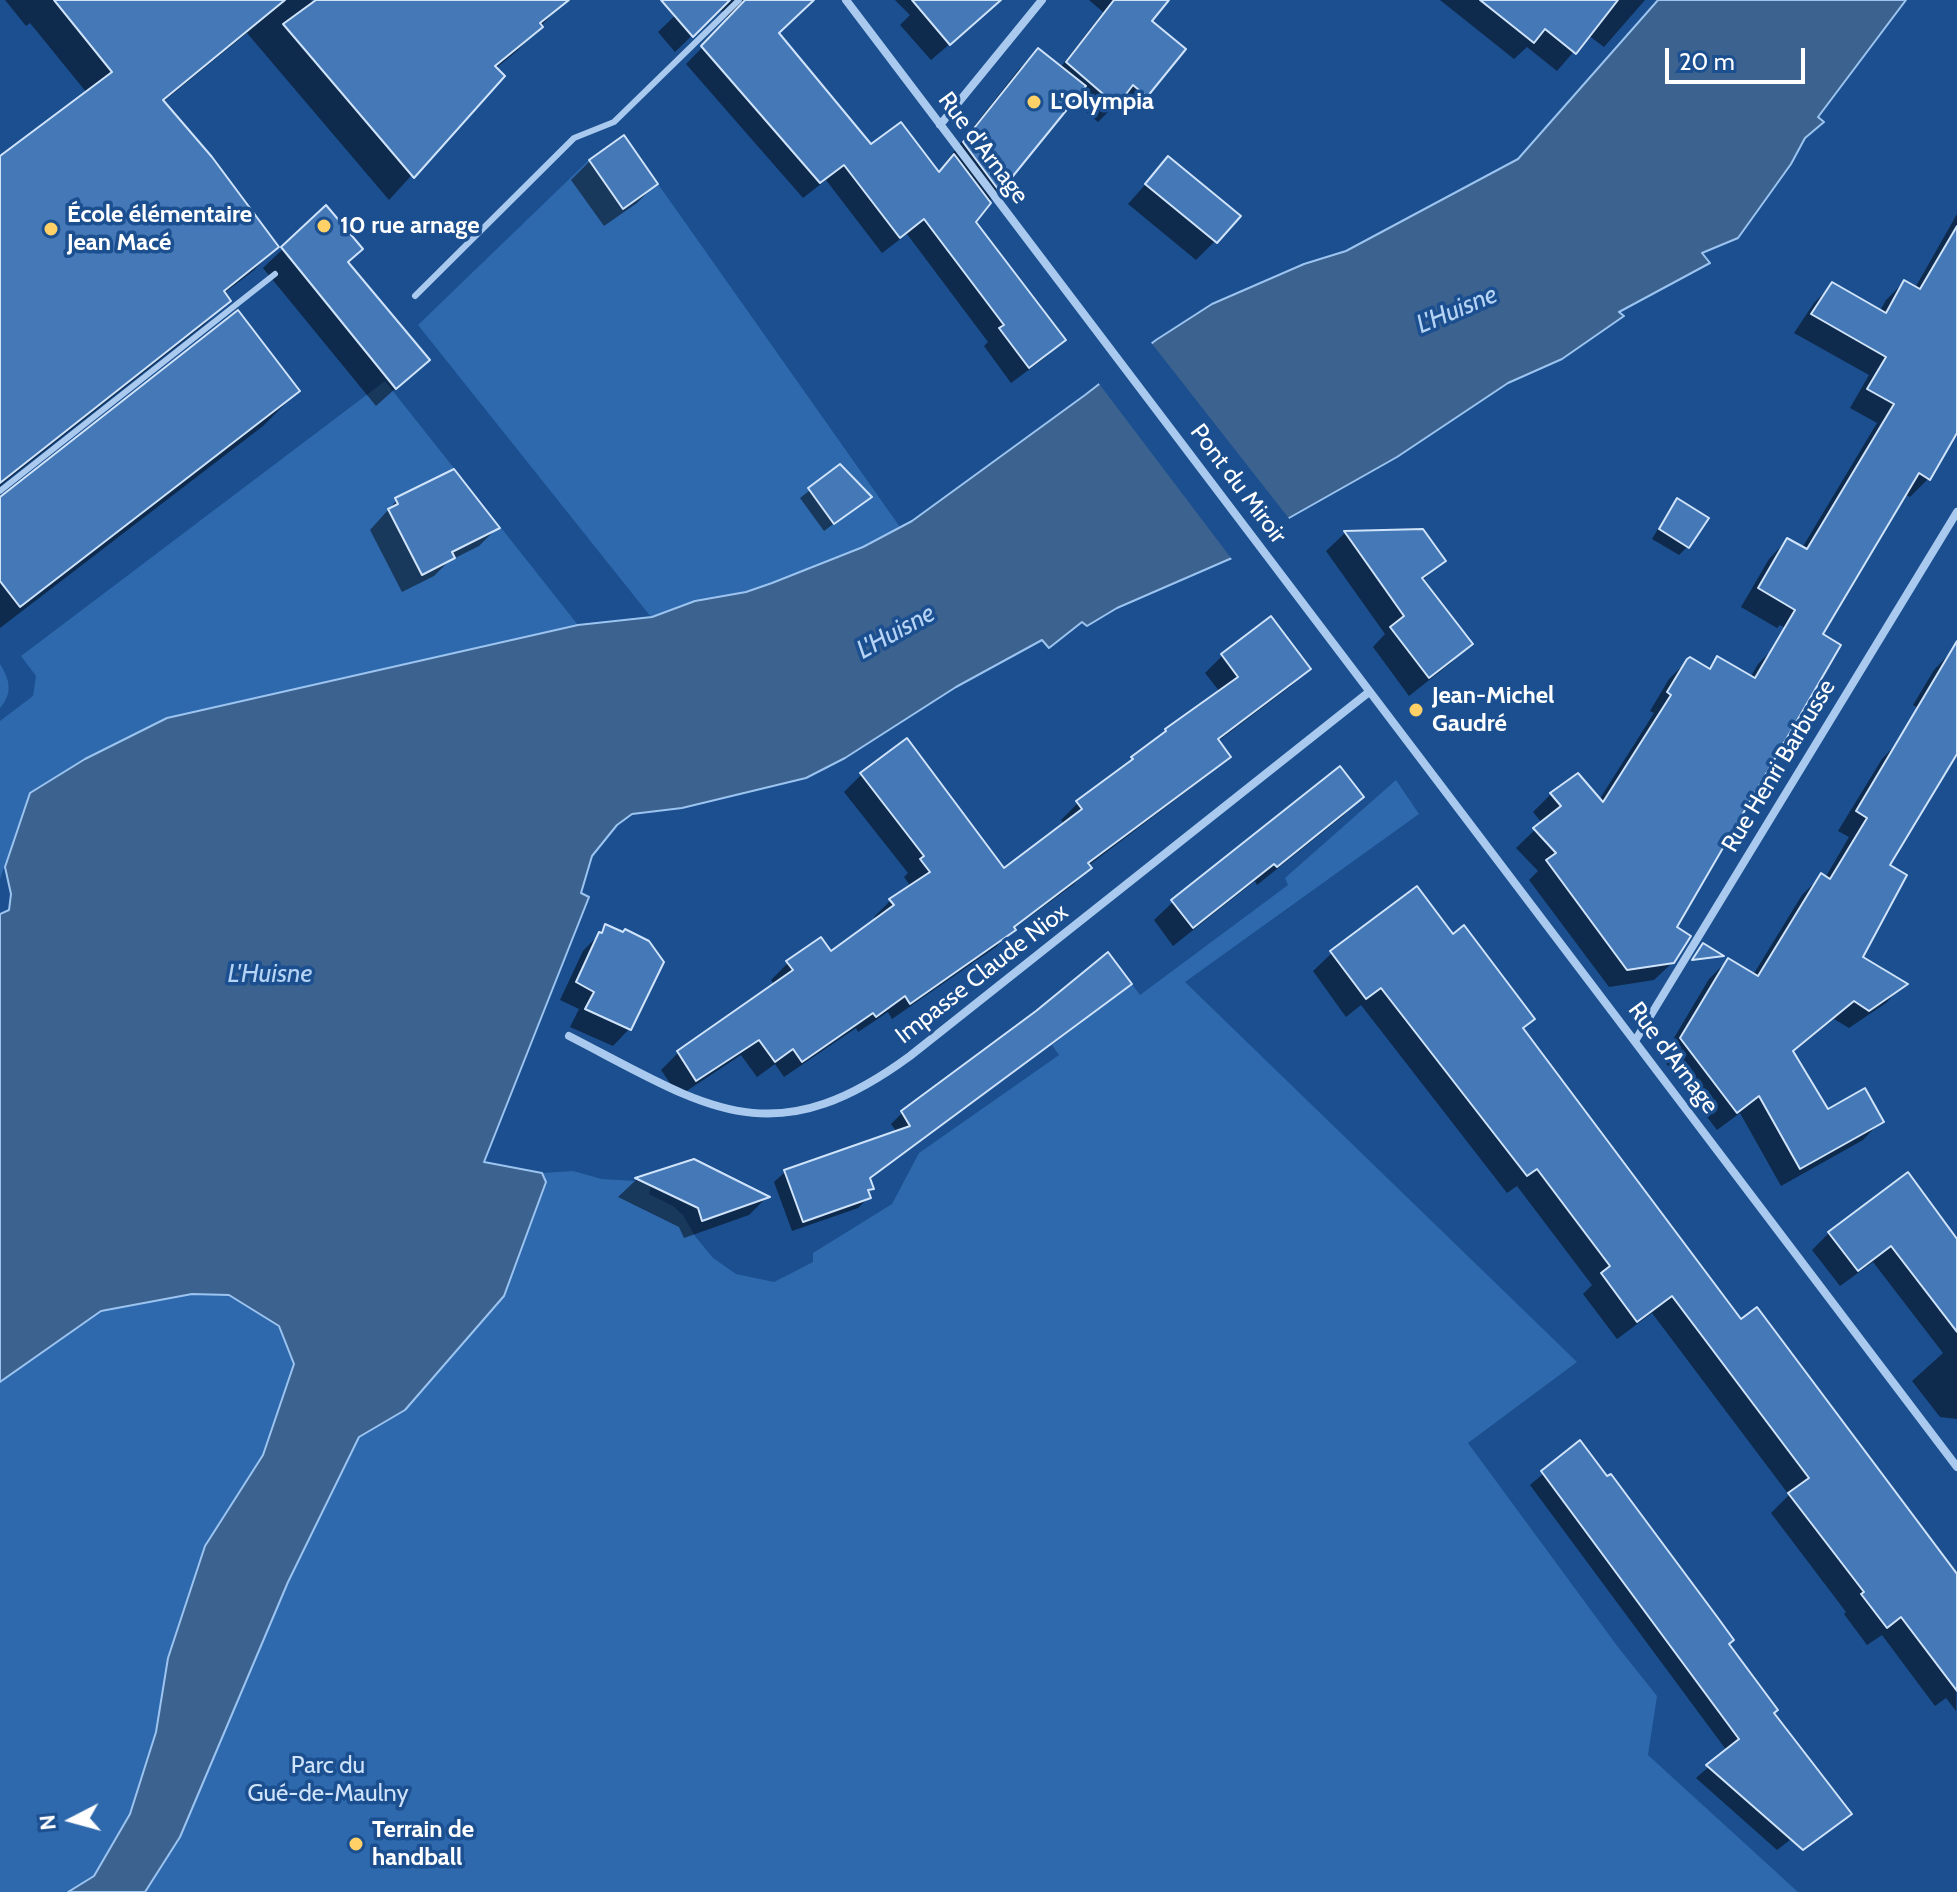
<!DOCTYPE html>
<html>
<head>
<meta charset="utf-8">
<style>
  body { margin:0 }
  #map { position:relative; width:1957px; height:1892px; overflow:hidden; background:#1b4f8f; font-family:Cabin,sans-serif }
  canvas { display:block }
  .north { position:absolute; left:32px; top:1780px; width:80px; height:80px; -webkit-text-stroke:6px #1b4f8f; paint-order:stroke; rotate:264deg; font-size:22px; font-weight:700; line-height:32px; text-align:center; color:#fff }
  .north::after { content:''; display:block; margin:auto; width:28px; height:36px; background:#fff; clip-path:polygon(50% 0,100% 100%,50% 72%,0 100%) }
  .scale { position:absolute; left:1665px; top:48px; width:140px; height:36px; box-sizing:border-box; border:4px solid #fff; border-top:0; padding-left:10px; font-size:24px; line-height:28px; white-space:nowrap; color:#fff; -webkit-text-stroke:6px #1b4f8f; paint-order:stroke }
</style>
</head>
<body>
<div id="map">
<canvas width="1957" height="1892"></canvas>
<div class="north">N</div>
<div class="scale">20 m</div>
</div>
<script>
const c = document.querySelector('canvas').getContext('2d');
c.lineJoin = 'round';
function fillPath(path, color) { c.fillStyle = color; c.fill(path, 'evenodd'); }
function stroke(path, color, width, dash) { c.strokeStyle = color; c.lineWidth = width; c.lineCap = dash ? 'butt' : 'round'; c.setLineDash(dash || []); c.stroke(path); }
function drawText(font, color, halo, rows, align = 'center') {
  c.font = font + ' Cabin,sans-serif'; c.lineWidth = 7; c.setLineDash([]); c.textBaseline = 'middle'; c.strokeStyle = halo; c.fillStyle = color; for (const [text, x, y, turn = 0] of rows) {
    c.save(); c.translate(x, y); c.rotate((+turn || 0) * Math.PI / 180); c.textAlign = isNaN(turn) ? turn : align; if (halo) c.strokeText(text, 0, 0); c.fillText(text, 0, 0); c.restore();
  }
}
fillPath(new Path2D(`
  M 589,160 L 623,209 L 658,184 L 900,527 L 863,547 L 772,583 L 746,592 L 685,604 L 651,617 L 418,325 Z
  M 385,381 L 578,625 L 167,718 L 30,793 L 0,879 L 0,721 L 33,696 L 36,676 L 21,656 Z
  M 0,664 C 10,680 13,693 0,708 Z
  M 1396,780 L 1419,814 L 1185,982 L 1577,1362 L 1468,1443 L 1618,1647 L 1657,1696 L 1648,1755 L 1798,1892 L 145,1892 L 180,1837 L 288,1582 L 360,1437 L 405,1410 L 504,1296 L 533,1212 L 542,1196 L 544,1177 L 542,1173 L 573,1171 L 602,1179 L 652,1182 L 649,1194 L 673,1206 L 683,1215 L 695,1236 L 713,1258 L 736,1274 L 774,1282 L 813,1262 L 813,1253 L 892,1204 L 919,1153 L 1059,1055 L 1052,1045 L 1132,984 L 1140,995 L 1288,885 L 1285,878 Z
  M 192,1294 L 229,1295 L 279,1327 L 294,1364 L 263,1455 L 205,1546 L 168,1658 L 156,1732 L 130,1814 L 114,1844 L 94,1876 L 68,1892 L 0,1892 L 0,1382 L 101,1311 Z`), '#2e69ad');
const water = new Path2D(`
  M 1658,0 L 1906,0 L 1818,117 L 1824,122 L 1805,138 L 1791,164 L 1738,238 L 1702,253 L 1710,263 L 1619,312 L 1624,316 L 1562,359 L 1508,383 L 1397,457 L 1289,518 L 1232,558 L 1117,608 L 1087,626 L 1082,622 L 1049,648 L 1042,640 L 956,687 L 845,758 L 806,778 L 682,808 L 632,814 L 617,825 L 592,856 L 581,893 L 589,897 L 484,1162 L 542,1173 L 546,1182 L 504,1296 L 405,1410 L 359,1437 L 288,1582 L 180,1837 L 145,1892 L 68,1892 L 94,1876 L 130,1814 L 156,1732 L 168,1658 L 205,1546 L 263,1455 L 294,1364 L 279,1326 L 229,1295 L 192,1294 L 101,1311 L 0,1382 L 0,914 L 9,910 L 11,894 L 5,867 L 30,793 L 85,759 L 167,718 L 578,625 L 652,617 L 695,601 L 746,592 L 772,583 L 863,547 L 912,521 L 1085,395 L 1156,340 L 1212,304 L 1304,264 L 1346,251 L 1518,159 Z`);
fillPath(water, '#3c6290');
stroke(water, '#9cc4f0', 2);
fillPath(new Path2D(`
  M 1149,340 L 1291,521 L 1234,562 L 1097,381 Z`), '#1b4f8f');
fillPath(new Path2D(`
  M 5,0 L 311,0 L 314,4 L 319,0 L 566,0 L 517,51 L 495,69 L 502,76 L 389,200 L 247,33 L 163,102 L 276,247 L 253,271 L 223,294 L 228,301 L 205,324 L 0,486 L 0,158 L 87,93 L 30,23 L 26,26 Z
  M 686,0 L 806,0 L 777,33 L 871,147 L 937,173 L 1019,69 L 1038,51 L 1060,68 L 1103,12 L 1089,0 L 1166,0 L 1149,21 L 1146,96 L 1128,113 L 1117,103 L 1098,122 L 1072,100 L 973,222 L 1063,340 L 1046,357 L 1011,383 L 984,346 L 988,342 L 907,234 L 882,253 L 826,180 L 803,198 L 686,64 L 727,22 L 727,11 L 716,12 L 675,52 L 658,32 L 688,3 Z
  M 895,0 L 1001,0 L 931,60 L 900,25 L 910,15 Z
  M 1440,0 L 1645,0 L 1604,47 L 1588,35 L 1557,71 L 1527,47 L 1514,59 Z
  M 623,138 L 656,184 L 637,203 L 604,226 L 571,180 L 590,161 Z
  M 1168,159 L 1215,241 L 1196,260 L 1128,204 Z
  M 326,208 L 346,264 L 427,360 L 376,406 L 263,268 Z
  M 1957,214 L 1957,428 L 1928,479 L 1910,497 L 1904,494 L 1808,642 L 1780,625 L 1777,628 L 1741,607 L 1769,559 L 1787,540 L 1802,548 L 1877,423 L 1850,408 L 1869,375 L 1794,333 L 1814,303 L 1833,284 L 1880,311 L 1886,300 L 1904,282 L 1915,288 Z
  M 298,391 L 263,426 L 0,628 L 0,497 Z
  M 840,467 L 869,497 L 824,531 L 800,498 Z
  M 397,500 L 498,527 L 479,546 L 449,561 L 434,576 L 402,592 L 370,530 Z
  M 1678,501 L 1688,546 L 1679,555 L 1652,539 L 1669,510 Z
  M 1422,531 L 1443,561 L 1422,581 L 1470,644 L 1451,663 L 1409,696 L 1373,647 L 1385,634 L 1326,551 L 1345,533 Z
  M 1270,619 L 1308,669 L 1291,686 L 1217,742 L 1228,756 L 1211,773 L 1088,866 L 1089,868 L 1073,885 L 1013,929 L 996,947 L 892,1019 L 888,1012 L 858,1032 L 856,1028 L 784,1077 L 775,1064 L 757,1077 L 741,1055 L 679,1096 L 661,1070 L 678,1053 L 775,985 L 771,980 L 788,963 L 830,954 L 876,920 L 874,917 L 891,900 L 911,887 L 904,877 L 908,873 L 844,792 L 861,775 L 906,741 L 1004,871 L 1065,825 L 1061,820 L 1078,803 L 1120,771 L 1166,730 L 1220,692 L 1205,673 L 1222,656 Z
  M 1776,646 L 1674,928 L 1673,962 L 1654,980 L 1609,987 L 1529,880 L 1538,871 L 1516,848 L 1542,823 L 1533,812 L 1551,794 L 1599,800 L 1654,713 L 1650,711 L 1669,679 L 1688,660 L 1707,669 L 1718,659 L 1750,678 L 1758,664 Z
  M 1952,651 L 1957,653 L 1957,731 L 1913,705 L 1934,670 Z
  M 1900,740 L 1887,866 L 1860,958 L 1904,984 L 1886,1003 L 1849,1028 L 1834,1019 L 1792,1053 L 1828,1112 L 1881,1121 L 1863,1140 L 1781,1186 L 1740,1113 L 1717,1130 L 1662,1058 L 1709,979 L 1728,960 L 1753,975 L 1802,895 L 1821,876 L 1825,878 L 1849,837 L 1838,831 L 1882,759 Z
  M 1361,797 L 1343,816 L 1257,885 L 1255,881 L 1173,946 L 1154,920 L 1173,902 Z
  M 606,927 L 640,1006 L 629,1029 L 613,1046 L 570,1027 L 579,1009 L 560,1000 L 583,951 Z
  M 1453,937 L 1533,1019 L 1522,1030 L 1740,1322 L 1957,1577 L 1956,1711 L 1946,1698 L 1935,1706 L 1882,1635 L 1867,1645 L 1844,1614 L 1846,1612 L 1771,1513 L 1789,1495 L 1652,1313 L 1617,1339 L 1583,1294 L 1592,1285 L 1517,1186 L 1507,1193 L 1361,1005 L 1346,1017 L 1313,971 L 1332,953 Z
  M 1129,984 L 1118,995 L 868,1180 L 871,1188 L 867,1193 L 868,1198 L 858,1208 L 792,1231 L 774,1182 L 785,1172 L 897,1132 L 891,1124 L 902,1113 L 1038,1012 Z
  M 694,1162 L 767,1197 L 749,1215 L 684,1238 L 679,1227 L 618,1197 L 636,1180 Z
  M 1829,1233 L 1957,1243 L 1957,1419 L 1940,1417 L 1912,1381 L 1943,1353 L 1873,1262 L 1840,1286 L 1812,1250 Z
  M 1580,1443 L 1727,1644 L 1772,1714 L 1826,1812 L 1777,1850 L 1696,1778 L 1727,1751 L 1530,1485 Z`), '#0007');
const building = new Path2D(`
  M 54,0 L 285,0 L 163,100 L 212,157 L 279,247 L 224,291 L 231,301 L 0,483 L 0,156 L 112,72 Z
  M 316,0 L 569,0 L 540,23 L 543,27 L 495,66 L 505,76 L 414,178 L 283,24 Z
  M 661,0 L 730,0 L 693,37 Z
  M 745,0 L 814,0 L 779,33 L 871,144 L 901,122 L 939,172 L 954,154 L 991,203 L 976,222 L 1066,340 L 1029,368 L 999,328 L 1004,325 L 924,219 L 900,238 L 844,165 L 820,183 L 701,46 Z
  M 912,0 L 1001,0 L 950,45 Z
  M 1114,0 L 1169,0 L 1152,21 L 1186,49 L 1147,97 L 1133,85 L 1117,106 L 1066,62 Z
  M 1480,0 L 1618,0 L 1576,54 L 1545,29 L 1534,43 Z
  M 1038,48 L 1086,86 L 1000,192 L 963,142 Z
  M 624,135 L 658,184 L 623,209 L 589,160 Z
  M 1168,156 L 1241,216 L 1217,243 L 1145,184 Z
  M 326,205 L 363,249 L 348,262 L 430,360 L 396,389 L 281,247 Z
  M 1957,226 L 1957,433 L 1930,480 L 1919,473 L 1823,634 L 1841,645 L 1677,927 L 1691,936 L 1674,963 L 1627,970 L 1546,860 L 1556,853 L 1533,828 L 1561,806 L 1550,793 L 1578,773 L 1603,802 L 1671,695 L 1667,692 L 1687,659 L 1690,657 L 1710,669 L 1717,656 L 1755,678 L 1795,610 L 1758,588 L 1787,538 L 1807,549 L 1894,404 L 1867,389 L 1886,357 L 1811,314 L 1832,282 L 1886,313 L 1904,280 L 1920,289 Z
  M 238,310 L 300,391 L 20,607 L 0,581 L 0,497 Z
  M 840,464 L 872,497 L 834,524 L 808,488 Z
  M 454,469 L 500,528 L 452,552 L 455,558 L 422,575 L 388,509 L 398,504 L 395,498 Z
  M 1677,498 L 1709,518 L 1689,548 L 1659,529 Z
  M 1423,529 L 1446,561 L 1422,578 L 1473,644 L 1429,678 L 1390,627 L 1404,616 L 1344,531 Z
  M 1271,616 L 1311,669 L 1218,739 L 1231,757 L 1088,863 L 1092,868 L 1014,927 L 1016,930 L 910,1004 L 905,996 L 876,1017 L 873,1013 L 802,1062 L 793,1049 L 775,1062 L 759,1040 L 696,1081 L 677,1051 L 793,970 L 786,961 L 821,937 L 831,951 L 894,905 L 889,899 L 930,872 L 920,859 L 924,856 L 860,773 L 907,738 L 1004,868 L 1082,809 L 1076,801 L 1133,759 L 1131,757 L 1166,731 L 1165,729 L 1238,677 L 1221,654 Z
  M 1957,641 L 1957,754 L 1890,865 L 1907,875 L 1863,957 L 1908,984 L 1869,1011 L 1854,1001 L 1793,1051 L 1828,1109 L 1865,1088 L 1884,1122 L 1800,1169 L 1759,1096 L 1737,1113 L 1680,1038 L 1728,958 L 1758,976 L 1821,873 L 1830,879 L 1867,818 L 1856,811 Z
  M 1340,766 L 1364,797 L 1277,867 L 1274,864 L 1193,928 L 1171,900 Z
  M 1417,886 L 1453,934 L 1464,925 L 1535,1019 L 1523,1028 L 1741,1319 L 1757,1307 L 1957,1574 L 1957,1691 L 1901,1617 L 1887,1628 L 1861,1594 L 1864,1592 L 1788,1493 L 1809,1478 L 1672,1296 L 1637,1322 L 1601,1273 L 1610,1266 L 1537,1169 L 1527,1176 L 1381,988 L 1366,999 L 1330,951 Z
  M 605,924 L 623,932 L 625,929 L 649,941 L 664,962 L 631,1030 L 585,1009 L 594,992 L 576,982 L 599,932 L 602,933 Z
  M 1703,943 L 1724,956 L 1692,960 Z
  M 1108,952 L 1132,984 L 870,1178 L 874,1189 L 868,1190 L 871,1198 L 803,1222 L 784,1170 L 910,1126 L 901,1111 L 1036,1011 Z
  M 694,1159 L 770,1197 L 702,1221 L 698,1208 L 635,1178 Z
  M 1908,1172 L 1957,1239 L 1957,1332 L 1891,1246 L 1858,1271 L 1828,1232 Z
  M 1580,1440 L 1607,1476 L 1611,1474 L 1718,1618 L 1734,1640 L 1729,1644 L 1778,1710 L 1774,1713 L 1852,1814 L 1803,1850 L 1706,1765 L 1739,1739 L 1541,1471 Z`);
fillPath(building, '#4478b7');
stroke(building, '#cfe3fa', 2);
stroke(new Path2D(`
  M 415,296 L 574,138 L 614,122 L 739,0
  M 0,491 L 275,274`), '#a9c9ee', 6);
stroke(new Path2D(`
  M 846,0 L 1957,1467
  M 940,125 L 1042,0
  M 569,1036 C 705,1106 770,1159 910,1056 L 1369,692
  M 1635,1041 L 1957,512`), '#a9c9ee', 8);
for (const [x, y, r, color] of [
  [1034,102,8,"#ffd166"],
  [324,226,8,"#ffd166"],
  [51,229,8,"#ffd166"],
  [1416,710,8,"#ffd166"],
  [356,1844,8,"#ffd166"]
]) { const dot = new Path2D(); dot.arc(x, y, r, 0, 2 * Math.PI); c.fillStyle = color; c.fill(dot); stroke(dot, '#1b4f8f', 3); }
drawText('bold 24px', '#fff', '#1b4f8f', [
  ["L'Olympia",1050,102],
  ["École élémentaire",67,215],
  ["Jean Macé",67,243],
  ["10 rue arnage",340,226],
  ["Jean-Michel",1432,696],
  ["Gaudré",1432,724],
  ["Terrain de",372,1830],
  ["handball",372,1858]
], 'left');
drawText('24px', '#fff', '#1b4f8f', [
  ["Rue d'Arnage",983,148,53],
  ["Pont du Miroir",1238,484,53],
  ["Rue Henri Barbusse",1779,766,-59],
  ["Impasse Claude Niox",982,974,-38],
  ["Rue d'Arnage",1673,1058,53]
]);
drawText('24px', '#cfe3fa', '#1b4f8f', [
  ["Parc du",328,1766],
  ["Gué-de-Maulny",328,1794]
]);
drawText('italic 26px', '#b5d3f5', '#1b4f8f', [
  ["L'Huisne",1457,310,-23],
  ["L'Huisne",896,632,-29],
  ["L'Huisne",270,974]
]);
</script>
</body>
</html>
